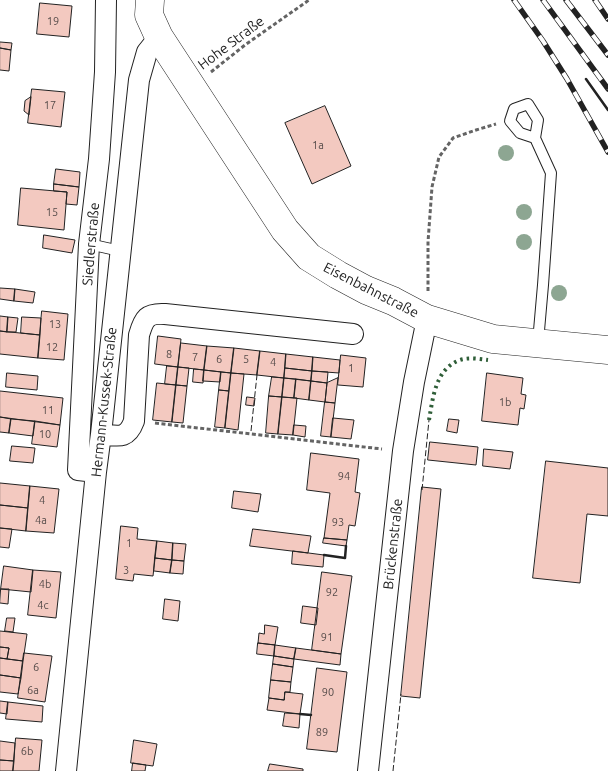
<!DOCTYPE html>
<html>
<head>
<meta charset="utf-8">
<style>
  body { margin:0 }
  canvas { display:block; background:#fff }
</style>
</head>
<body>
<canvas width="608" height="771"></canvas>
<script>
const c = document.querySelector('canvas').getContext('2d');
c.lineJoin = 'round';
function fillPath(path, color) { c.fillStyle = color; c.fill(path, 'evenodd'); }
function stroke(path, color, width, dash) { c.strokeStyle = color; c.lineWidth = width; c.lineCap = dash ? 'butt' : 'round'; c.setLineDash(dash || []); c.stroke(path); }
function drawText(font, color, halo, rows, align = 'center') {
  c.font = font + ' Ubuntu,sans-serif'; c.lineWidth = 4; c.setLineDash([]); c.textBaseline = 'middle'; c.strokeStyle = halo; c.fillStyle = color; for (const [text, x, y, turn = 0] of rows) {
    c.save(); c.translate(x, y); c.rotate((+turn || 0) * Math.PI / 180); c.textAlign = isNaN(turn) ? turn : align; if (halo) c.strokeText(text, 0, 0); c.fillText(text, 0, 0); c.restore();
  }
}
const building = new Path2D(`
  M 40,3 L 72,6 L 69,37 L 37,34 Z
  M 0,42 L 12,43 L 11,50 L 0,48 Z
  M 0,48 L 11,50 L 9,71 L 0,70 Z
  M 32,89 L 65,92 L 61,127 L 28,123 Z
  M 31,97 L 29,115 L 24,111 L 25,101 Z
  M 325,106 L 351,166 L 312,184 L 285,123 Z
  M 56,169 L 80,172 L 79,187 L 54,184 Z
  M 54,184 L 79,187 L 77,205 L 66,204 L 67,192 L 54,191 Z
  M 21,188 L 67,192 L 64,230 L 18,225 Z
  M 44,235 L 75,240 L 72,253 L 43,248 Z
  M 0,288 L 15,289 L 14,301 L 0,299 Z
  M 15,289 L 35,292 L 33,303 L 14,301 Z
  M 42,311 L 68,314 L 64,360 L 38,358 Z
  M 0,316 L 8,317 L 7,332 L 0,331 Z
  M 8,317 L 18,318 L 16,332 L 7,332 Z
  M 22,317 L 41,318 L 40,335 L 21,333 Z
  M 0,331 L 40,335 L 38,358 L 0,354 Z
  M 158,336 L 181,339 L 178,367 L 155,364 Z
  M 181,343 L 207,346 L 204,370 L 178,367 Z
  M 207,346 L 234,348 L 231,373 L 204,370 Z
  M 234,348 L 260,351 L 257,375 L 231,373 Z
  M 260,351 L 286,354 L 284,378 L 257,375 Z
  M 286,354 L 313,357 L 312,371 L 285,368 Z
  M 341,355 L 366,358 L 363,387 L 338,385 Z
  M 313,357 L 340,360 L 339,373 L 312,371 Z
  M 167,366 L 178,367 L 176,385 L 165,384 Z
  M 178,367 L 189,368 L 187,386 L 176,385 Z
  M 285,368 L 312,371 L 311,381 L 284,378 Z
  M 194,369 L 204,370 L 203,383 L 193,382 Z
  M 204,370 L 221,372 L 220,382 L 203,381 Z
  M 312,371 L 328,372 L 327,383 L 311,381 Z
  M 221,372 L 231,373 L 229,391 L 219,390 Z
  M 7,373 L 38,376 L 37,390 L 6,387 Z
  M 231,373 L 244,374 L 238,430 L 225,428 Z
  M 487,373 L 523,378 L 521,394 L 526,395 L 524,409 L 520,408 L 518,425 L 482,421 Z
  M 272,377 L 284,378 L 282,397 L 269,396 Z
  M 284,378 L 296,379 L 294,398 L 282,397 Z
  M 338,378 L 335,403 L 325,402 L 327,383 Z
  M 296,379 L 311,381 L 309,400 L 294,398 Z
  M 311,381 L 327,383 L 325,402 L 309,400 Z
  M 157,383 L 176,385 L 172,422 L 153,420 Z
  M 176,385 L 187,386 L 183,423 L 172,422 Z
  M 219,390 L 229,391 L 225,428 L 215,427 Z
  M 0,391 L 63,398 L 60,425 L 0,417 Z
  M 269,396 L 282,397 L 278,434 L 266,433 Z
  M 247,397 L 255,398 L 254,406 L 246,405 Z
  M 282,397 L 297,398 L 293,435 L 278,434 Z
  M 325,402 L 335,403 L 331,437 L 321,436 Z
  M 0,417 L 11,419 L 9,433 L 0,432 Z
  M 333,418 L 354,420 L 351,439 L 331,437 Z
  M 11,419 L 35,421 L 33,436 L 9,433 Z
  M 449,419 L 459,420 L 457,433 L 447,431 Z
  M 35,421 L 60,425 L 57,447 L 32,444 Z
  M 294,425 L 306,426 L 305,437 L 293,435 Z
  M 430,442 L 478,447 L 476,465 L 428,460 Z
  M 12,446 L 35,448 L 33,463 L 10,461 Z
  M 484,449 L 513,452 L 510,469 L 483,466 Z
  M 311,453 L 359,459 L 355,492 L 360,493 L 355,526 L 349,525 L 347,540 L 324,538 L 330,493 L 307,490 Z
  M 546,461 L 608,468 L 608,516 L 587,514 L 580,583 L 533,578 Z
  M 0,483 L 30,486 L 28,508 L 0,505 Z
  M 30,486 L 59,489 L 54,533 L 26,531 Z
  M 422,487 L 441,489 L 420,698 L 401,696 Z
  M 234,491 L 261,494 L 258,512 L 232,508 Z
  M 0,505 L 28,508 L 26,531 L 0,528 Z
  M 121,526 L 138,528 L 137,539 L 157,541 L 153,576 L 134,574 L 133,581 L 116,579 Z
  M 0,528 L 12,529 L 9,548 L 0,547 Z
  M 253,529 L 311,536 L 308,553 L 250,546 Z
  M 324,538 L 347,540 L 346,546 L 323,543 Z
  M 157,541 L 173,543 L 172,560 L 155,558 Z
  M 173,543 L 186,544 L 184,561 L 172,560 Z
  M 293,551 L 324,555 L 323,567 L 292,564 Z
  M 155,558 L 172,560 L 170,573 L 154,571 Z
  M 172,560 L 184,561 L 183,574 L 170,573 Z
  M 4,566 L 33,570 L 31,592 L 1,589 Z
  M 33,570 L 61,572 L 56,618 L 28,615 Z
  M 322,572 L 352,576 L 341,654 L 312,650 Z
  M 1,589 L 9,589 L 8,604 L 0,603 Z
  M 165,599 L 180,601 L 178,621 L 163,619 Z
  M 303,606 L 318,608 L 316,625 L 301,623 Z
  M 7,618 L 15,618 L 13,632 L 5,631 Z
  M 265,625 L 278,627 L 275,645 L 258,643 L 259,633 L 264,634 Z
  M 0,631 L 27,634 L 23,661 L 7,659 L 9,648 L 0,647 Z
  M 258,643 L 275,645 L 274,656 L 257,654 Z
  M 275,645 L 296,648 L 294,659 L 274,656 Z
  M 0,647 L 9,648 L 7,659 L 0,658 Z
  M 296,648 L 341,654 L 340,665 L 294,659 Z
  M 24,653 L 52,656 L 45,702 L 18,698 Z
  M 274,656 L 294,659 L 293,667 L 273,664 Z
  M 0,658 L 23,661 L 21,678 L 0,675 Z
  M 273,664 L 293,667 L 291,682 L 271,680 Z
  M 317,668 L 347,672 L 337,752 L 307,749 Z
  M 0,675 L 21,678 L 18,694 L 0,692 Z
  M 271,680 L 291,682 L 290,692 L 285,692 L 284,700 L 269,698 Z
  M 285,692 L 303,694 L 300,714 L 267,710 L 269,698 L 284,700 Z
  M 0,701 L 8,702 L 7,714 L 0,713 Z
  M 8,702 L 43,706 L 42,722 L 6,719 Z
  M 285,713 L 300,714 L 299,728 L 283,726 Z
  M 16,738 L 42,740 L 39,771 L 13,771 Z
  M 134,740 L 157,744 L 153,766 L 131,763 Z
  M 0,741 L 15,743 L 14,761 L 0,760 Z
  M 0,760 L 14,761 L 13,771 L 0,771 Z
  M 133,763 L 146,765 L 145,771 L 132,771 Z
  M 270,764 L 303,769 L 303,771 L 268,771 Z`);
fillPath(building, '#f3c9c0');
stroke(building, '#222', 1);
const lane = new Path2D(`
  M 535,138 L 520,133 L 510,121 L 514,109 L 528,104 L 538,120 L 535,138 L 551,173 L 543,285 L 538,342
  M 89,244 L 120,251`);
const street = new Path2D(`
  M 101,434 C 118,436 127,440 134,421 L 139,335 C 144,318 147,313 165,314 L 353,334
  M 96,472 L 78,470 L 89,244 L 99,159 L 105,72 L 106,0
  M 66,771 L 96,472 L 101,434 L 139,80 L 147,52 L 159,37
  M 368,771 L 403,451 L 414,382 L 427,319`);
const secondary = new Path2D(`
  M 150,0 L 149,15 L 159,37 L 285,230 L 309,257 L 338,275 L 366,290 L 393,301 L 427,319 L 493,339 L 608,350`);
stroke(lane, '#222', 12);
stroke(street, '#222', 22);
stroke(secondary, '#222', 29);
stroke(new Path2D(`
  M 211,72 L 245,45 L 309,0
  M 428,291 L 428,242 L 432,187 L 439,157 L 453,138 L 476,130 L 496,124
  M 155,423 L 382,449`), '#646464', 3, [4, 2.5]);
stroke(lane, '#fff', 10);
stroke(street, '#fff', 20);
stroke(secondary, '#fff', 28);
const rail = new Path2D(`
  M 514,0 L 543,41 L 567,79 L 608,152
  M 543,0 L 608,89
  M 566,0 L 608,55
  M 595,0 L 608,19`);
stroke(rail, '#222', 5.5);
stroke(rail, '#fff', 4, [11]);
stroke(new Path2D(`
  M 429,420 C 433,398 435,369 460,360 C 469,357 479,359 488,360`), '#2f5e38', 4, [2.5, 4]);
stroke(new Path2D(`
  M 251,431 L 257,375
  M 422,490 L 429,420
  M 393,771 L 401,694`), '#222', 1, [6, 2.5]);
stroke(new Path2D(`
  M 586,79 L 608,110
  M 324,555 L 345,558 L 346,546
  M 300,714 L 311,715`), '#222', 2.5);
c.fillStyle = '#8da692';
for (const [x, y] of [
  [506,153],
  [524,212],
  [524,242],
  [559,293]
]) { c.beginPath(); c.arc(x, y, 8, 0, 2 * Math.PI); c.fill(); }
drawText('11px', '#564c4a', null, [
  ["19",53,21],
  ["17",50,105],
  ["1a",318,145],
  ["15",52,212],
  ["13",55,324],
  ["12",52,347],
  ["8",169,354],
  ["7",195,357],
  ["6",219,359],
  ["5",246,359],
  ["4",273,362],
  ["1",351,368],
  ["1b",505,402],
  ["11",48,410],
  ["10",45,434],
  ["94",344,476],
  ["4",42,500],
  ["4a",41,520],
  ["93",338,522],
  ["1",129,543],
  ["3",126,570],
  ["4b",45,584],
  ["92",332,592],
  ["4c",43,605],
  ["91",327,637],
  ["6",36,667],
  ["6a",33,690],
  ["90",328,692],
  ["89",322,732],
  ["6b",27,751]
]);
drawText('14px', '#222', '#fff', [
  ["Hohe Straße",231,43,-37],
  ["Siedlerstraße",91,244,-85],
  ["Eisenbahnstraße",371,290,27],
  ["Hermann-Kussek-Straße",104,402,-84],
  ["Brückenstraße",393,544,-84]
]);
</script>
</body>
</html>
